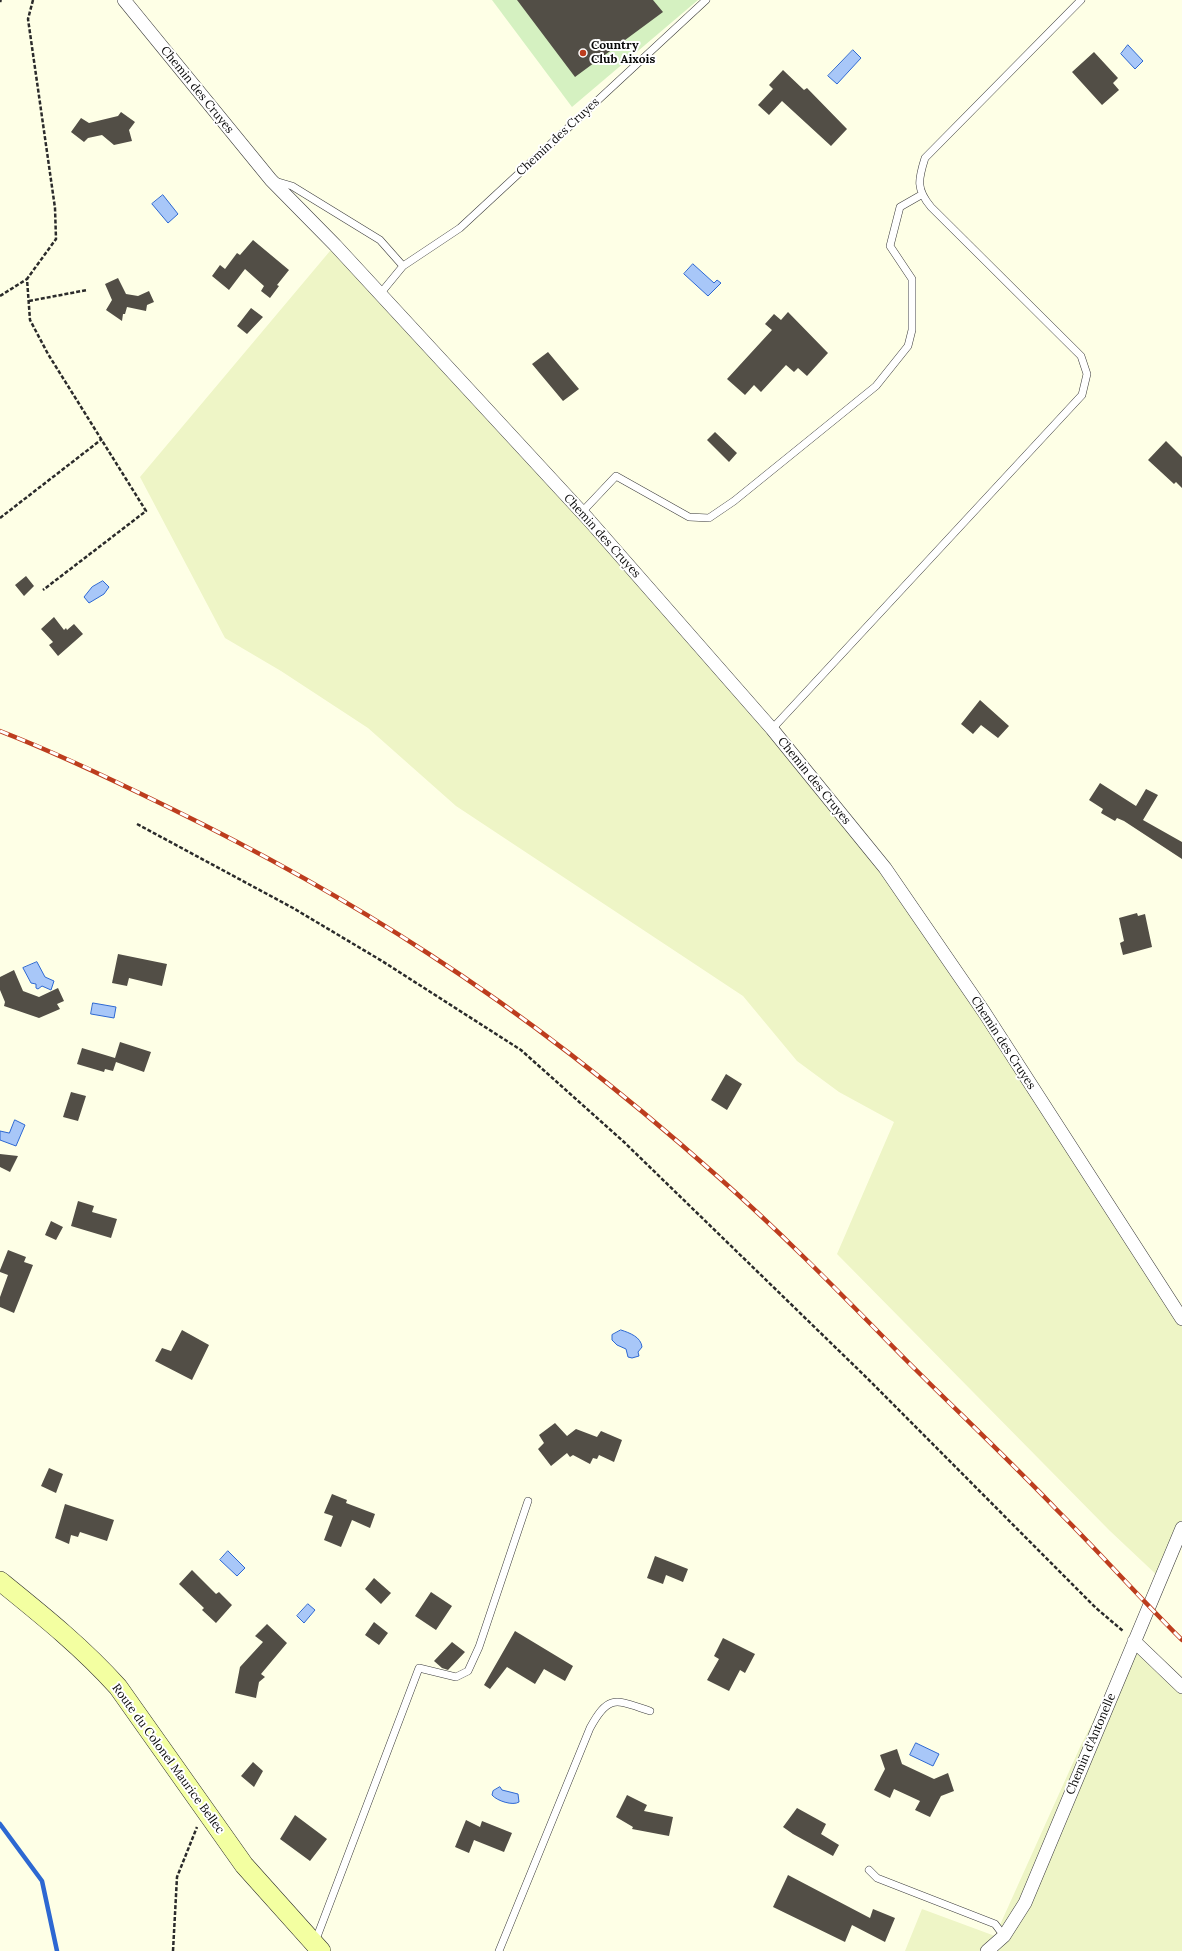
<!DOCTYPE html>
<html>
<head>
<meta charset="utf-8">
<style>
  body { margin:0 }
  canvas { display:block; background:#feffe6 }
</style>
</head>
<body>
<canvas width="1182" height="1951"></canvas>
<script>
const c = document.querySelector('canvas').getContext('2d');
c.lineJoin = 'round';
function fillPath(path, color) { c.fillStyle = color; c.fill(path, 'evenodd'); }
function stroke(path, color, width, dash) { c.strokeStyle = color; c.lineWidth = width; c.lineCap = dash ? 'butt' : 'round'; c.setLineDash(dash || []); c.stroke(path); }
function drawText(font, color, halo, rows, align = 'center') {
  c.font = font + ' Lora,serif'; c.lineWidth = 4; c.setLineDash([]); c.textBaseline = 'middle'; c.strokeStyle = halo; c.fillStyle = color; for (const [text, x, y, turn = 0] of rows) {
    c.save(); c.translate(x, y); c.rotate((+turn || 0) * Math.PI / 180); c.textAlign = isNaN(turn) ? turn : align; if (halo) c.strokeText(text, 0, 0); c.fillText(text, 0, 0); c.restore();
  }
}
fillPath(new Path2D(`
  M 335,245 L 772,729 L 951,965 L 1182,1319 L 1182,1528 L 1161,1579 L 1109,1530 L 837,1254 L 894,1122 L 839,1092 L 797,1061 L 743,996 L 456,806 L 368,728 L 281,671 L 225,638 L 140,477 Z
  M 1134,1641 L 1182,1687 L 1182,1951 L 905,1951 L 922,1909 L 995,1936 L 1081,1745 Z`), '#eef5c6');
fillPath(new Path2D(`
  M 492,0 L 698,0 L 572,107 Z`), '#d5f1c1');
const water = new Path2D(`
  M 1128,45 L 1143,61 L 1135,69 L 1121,54 Z
  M 853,50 L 861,58 L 837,84 L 828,76 Z
  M 163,195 L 178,214 L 168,223 L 152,204 Z
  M 693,264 L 714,283 L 717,280 L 721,283 L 708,296 L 684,274 Z
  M 103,581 L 109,587 L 104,594 L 89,603 L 84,597 L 92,587 Z
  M 37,962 L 45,977 L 54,981 L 51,990 L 42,986 L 38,989 L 36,988 L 36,984 L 31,983 L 23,968 Z
  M 93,1003 L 116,1007 L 114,1018 L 91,1014 Z
  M 15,1120 L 25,1125 L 16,1146 L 0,1140 L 0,1131 L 9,1133 Z
  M 621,1330 C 630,1333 641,1337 642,1347 L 638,1352 L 639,1356 L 632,1358 L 628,1357 L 626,1349 L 617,1345 L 612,1340 L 612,1335 Z
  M 228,1551 L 245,1568 L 237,1576 L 220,1560 Z
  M 308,1604 L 315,1610 L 304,1623 L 297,1616 Z
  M 916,1743 L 939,1754 L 933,1766 L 910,1755 Z
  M 500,1787 L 502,1790 L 518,1794 L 519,1802 C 513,1806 497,1801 492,1795 L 493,1791 Z`);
fillPath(water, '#a8c7f8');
stroke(water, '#2d68d2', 1);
stroke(new Path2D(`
  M 0,1824 L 42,1881 L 57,1951`), '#2d68d2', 4.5);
fillPath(new Path2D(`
  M 517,0 L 653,0 L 663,12 L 575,77 Z
  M 1094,52 L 1118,78 L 1113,83 L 1119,90 L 1102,105 L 1072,72 Z
  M 783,70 L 804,90 L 807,88 L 847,129 L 831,146 L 782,101 L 769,115 L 758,105 L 773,89 L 769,85 Z
  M 121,112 L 135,122 L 129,130 L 132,141 L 114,145 L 102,135 L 88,138 L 84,142 L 71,132 L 81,118 L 89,123 L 118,116 Z
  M 253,240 L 289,270 L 277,285 L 279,286 L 270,298 L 261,291 L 264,286 L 245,269 L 229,290 L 212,276 L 220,265 L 225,269 L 237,253 L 240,255 Z
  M 118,278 L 126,294 L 138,296 L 149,291 L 154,302 L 147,305 L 146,311 L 127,307 L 125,314 L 123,314 L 122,321 L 106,310 L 112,300 L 105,284 Z
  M 251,308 L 263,317 L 247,334 L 237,326 Z
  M 788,312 L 828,353 L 807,376 L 798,368 L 794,372 L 786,365 L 761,392 L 754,385 L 745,395 L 727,379 L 772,330 L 765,324 L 774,314 L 781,320 Z
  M 548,352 L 579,389 L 563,401 L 532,364 Z
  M 715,432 L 737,453 L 729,462 L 707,440 Z
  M 1166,441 L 1182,457 L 1182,488 L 1176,482 L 1174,484 L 1148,460 Z
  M 26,576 L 34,586 L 24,596 L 15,585 Z
  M 54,617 L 64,630 L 66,628 L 67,630 L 74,624 L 83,634 L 58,656 L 49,645 L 53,642 L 41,629 Z
  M 980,700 L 1009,726 L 998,738 L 981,725 L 973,734 L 961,724 Z
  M 1100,783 L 1136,806 L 1146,789 L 1158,795 L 1143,820 L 1182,842 L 1182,859 L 1124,821 L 1117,818 L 1115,821 L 1101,813 L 1103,809 L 1089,800 Z
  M 1137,913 L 1138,916 L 1145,914 L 1152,947 L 1123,955 L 1120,943 L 1124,941 L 1119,918 Z
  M 118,954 L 167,964 L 162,986 L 129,978 L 127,986 L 112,983 Z
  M 14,970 L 23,991 L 39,997 L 58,988 L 64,1001 L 57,1004 L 60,1009 L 39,1018 L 4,1006 L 5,1002 L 0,990 L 0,977 Z
  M 120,1042 L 151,1052 L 144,1072 L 116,1062 L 113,1071 L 105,1069 L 104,1072 L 77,1064 L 82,1048 L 115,1058 Z
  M 726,1074 L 742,1084 L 727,1110 L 711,1100 Z
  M 71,1092 L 86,1096 L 78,1121 L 63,1117 Z
  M 0,1154 L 18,1156 L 10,1172 L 0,1167 Z
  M 78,1201 L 94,1206 L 92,1212 L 117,1219 L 111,1238 L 71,1226 Z
  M 51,1221 L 63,1227 L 56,1240 L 45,1235 Z
  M 8,1250 L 26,1257 L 24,1262 L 33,1265 L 14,1313 L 0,1307 L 0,1297 L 8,1275 L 0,1272 L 0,1270 Z
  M 182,1330 L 209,1345 L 192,1380 L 155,1361 L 162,1348 L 171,1351 Z
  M 555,1423 L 567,1436 L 576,1429 L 597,1437 L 601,1431 L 622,1440 L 614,1462 L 599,1455 L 597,1459 L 593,1458 L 590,1464 L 573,1455 L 570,1457 L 567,1453 L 551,1466 L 538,1449 L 544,1443 L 539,1435 Z
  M 49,1468 L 63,1474 L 56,1493 L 41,1486 Z
  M 332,1494 L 347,1500 L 346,1503 L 375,1514 L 370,1528 L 352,1520 L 341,1547 L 324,1540 L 333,1516 L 324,1513 Z
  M 65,1504 L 114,1520 L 107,1541 L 80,1532 L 78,1537 L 71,1535 L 69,1544 L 55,1538 Z
  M 655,1556 L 688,1569 L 683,1582 L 666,1575 L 663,1584 L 647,1578 Z
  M 192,1570 L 216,1594 L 219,1592 L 232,1605 L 216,1623 L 202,1610 L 204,1608 L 179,1584 Z
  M 374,1578 L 391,1593 L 381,1604 L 365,1589 Z
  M 431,1592 L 452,1606 L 436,1630 L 415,1616 Z
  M 374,1622 L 388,1633 L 379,1645 L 365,1635 Z
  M 267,1624 L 287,1643 L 261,1674 L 265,1677 L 259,1682 L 256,1698 L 235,1693 L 240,1667 L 263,1642 L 255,1636 Z
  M 515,1631 L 573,1666 L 565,1681 L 544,1669 L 535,1684 L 507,1667 L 490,1689 L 484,1685 Z
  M 723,1638 L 755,1654 L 745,1673 L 740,1670 L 729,1691 L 707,1680 L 719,1659 L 714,1656 Z
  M 452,1642 L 465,1652 L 448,1670 L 442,1668 L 434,1661 Z
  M 897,1749 L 902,1764 L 934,1779 L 948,1773 L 954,1791 L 941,1796 L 930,1817 L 915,1810 L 920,1801 L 894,1789 L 890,1798 L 874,1790 L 885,1769 L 880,1755 Z
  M 253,1762 L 263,1771 L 254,1787 L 241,1776 Z
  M 627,1795 L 647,1805 L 644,1811 L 673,1817 L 669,1836 L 632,1829 L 633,1827 L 616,1817 Z
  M 797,1808 L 826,1824 L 821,1834 L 839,1845 L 833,1856 L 793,1834 L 783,1827 Z
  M 295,1815 L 327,1839 L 310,1861 L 280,1839 Z
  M 466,1820 L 480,1827 L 482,1821 L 512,1833 L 504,1852 L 474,1840 L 469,1853 L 455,1847 Z
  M 788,1875 L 870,1918 L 873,1909 L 895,1918 L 885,1942 L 852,1925 L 845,1942 L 773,1907 Z`), '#524e46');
const lane = new Path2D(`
  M 275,181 L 292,186 L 380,240 L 403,266 L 380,294
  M 403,266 L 460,228 L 706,0
  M 582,512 L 616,476 L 689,517 L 709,518 L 734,501 L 876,386 L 908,346 L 912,330 L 912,279 L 890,246 L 900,207 L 921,195
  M 772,729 L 1082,395 L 1087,374 L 1081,356 L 931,207 C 916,189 918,180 925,158 L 1081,0
  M 869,1870 L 877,1878 L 995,1924 L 1004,1936
  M 315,1942 L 419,1668 L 456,1677 L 468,1671 L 479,1647 L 528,1501
  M 499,1951 L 590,1728 C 609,1693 616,1700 650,1711`);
const street = new Path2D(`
  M 124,0 L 271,180 L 335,245 L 588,519 L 772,729 L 885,868 L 984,1012 L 1182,1319
  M 1134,1641 L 1182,1687
  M 987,1951 L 1004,1936 L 1025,1903 L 1182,1528`);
const secondary = new Path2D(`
  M 0,1581 C 42,1615 82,1647 118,1687 L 244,1865 L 321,1951`);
stroke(lane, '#3c3c3c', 8);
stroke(street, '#3c3c3c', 14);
stroke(secondary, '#2b2b2b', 20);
stroke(new Path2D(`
  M 33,0 L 28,19 L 55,208 L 56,239 L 27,279 L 30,320 L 48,354 L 146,511 L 43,590
  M 0,2 L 1,0
  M 0,296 L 27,279
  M 29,301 L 87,290
  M 0,518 L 102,439
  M 137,824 L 293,908 L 382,961 L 521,1050 L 624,1142 L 868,1379 L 1096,1608 L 1123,1631
  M 173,1951 L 177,1877 L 197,1827`), '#2b2b2b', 2.5, [4, 2]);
stroke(lane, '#fff', 7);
stroke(street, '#fff', 13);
stroke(secondary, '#f3ffa1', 19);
const rail = new Path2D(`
  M 0,731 C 57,753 111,779 166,806 C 256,850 345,899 429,954 C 531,1020 626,1095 716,1175 C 783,1234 844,1297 906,1360 C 956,1410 1007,1458 1056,1509 C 1099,1552 1139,1597 1182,1640`);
stroke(rail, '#bd3d1e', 4.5);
stroke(rail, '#fff', 3, [9]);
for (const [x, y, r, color] of [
  [583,53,4,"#bd3d1e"]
]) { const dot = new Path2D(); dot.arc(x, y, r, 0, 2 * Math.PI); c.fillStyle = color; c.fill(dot); stroke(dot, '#fff', 1.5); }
drawText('bold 12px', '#090909', '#fff', [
  ["Country",591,46],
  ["Club Aixois",591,60]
], 'left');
drawText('12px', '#090909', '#fff', [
  ["Chemin des Cruyes",197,90,51],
  ["Chemin des Cruyes",558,137,-43],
  ["Chemin des Cruyes",602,536,48],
  ["Chemin des Cruyes",814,781,51],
  ["Chemin des Cruyes",1003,1043,57],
  ["Chemin d'Antonelle",1091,1744,-67],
  ["Route du Colonel Maurice Bellec",168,1759,54]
]);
</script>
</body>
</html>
